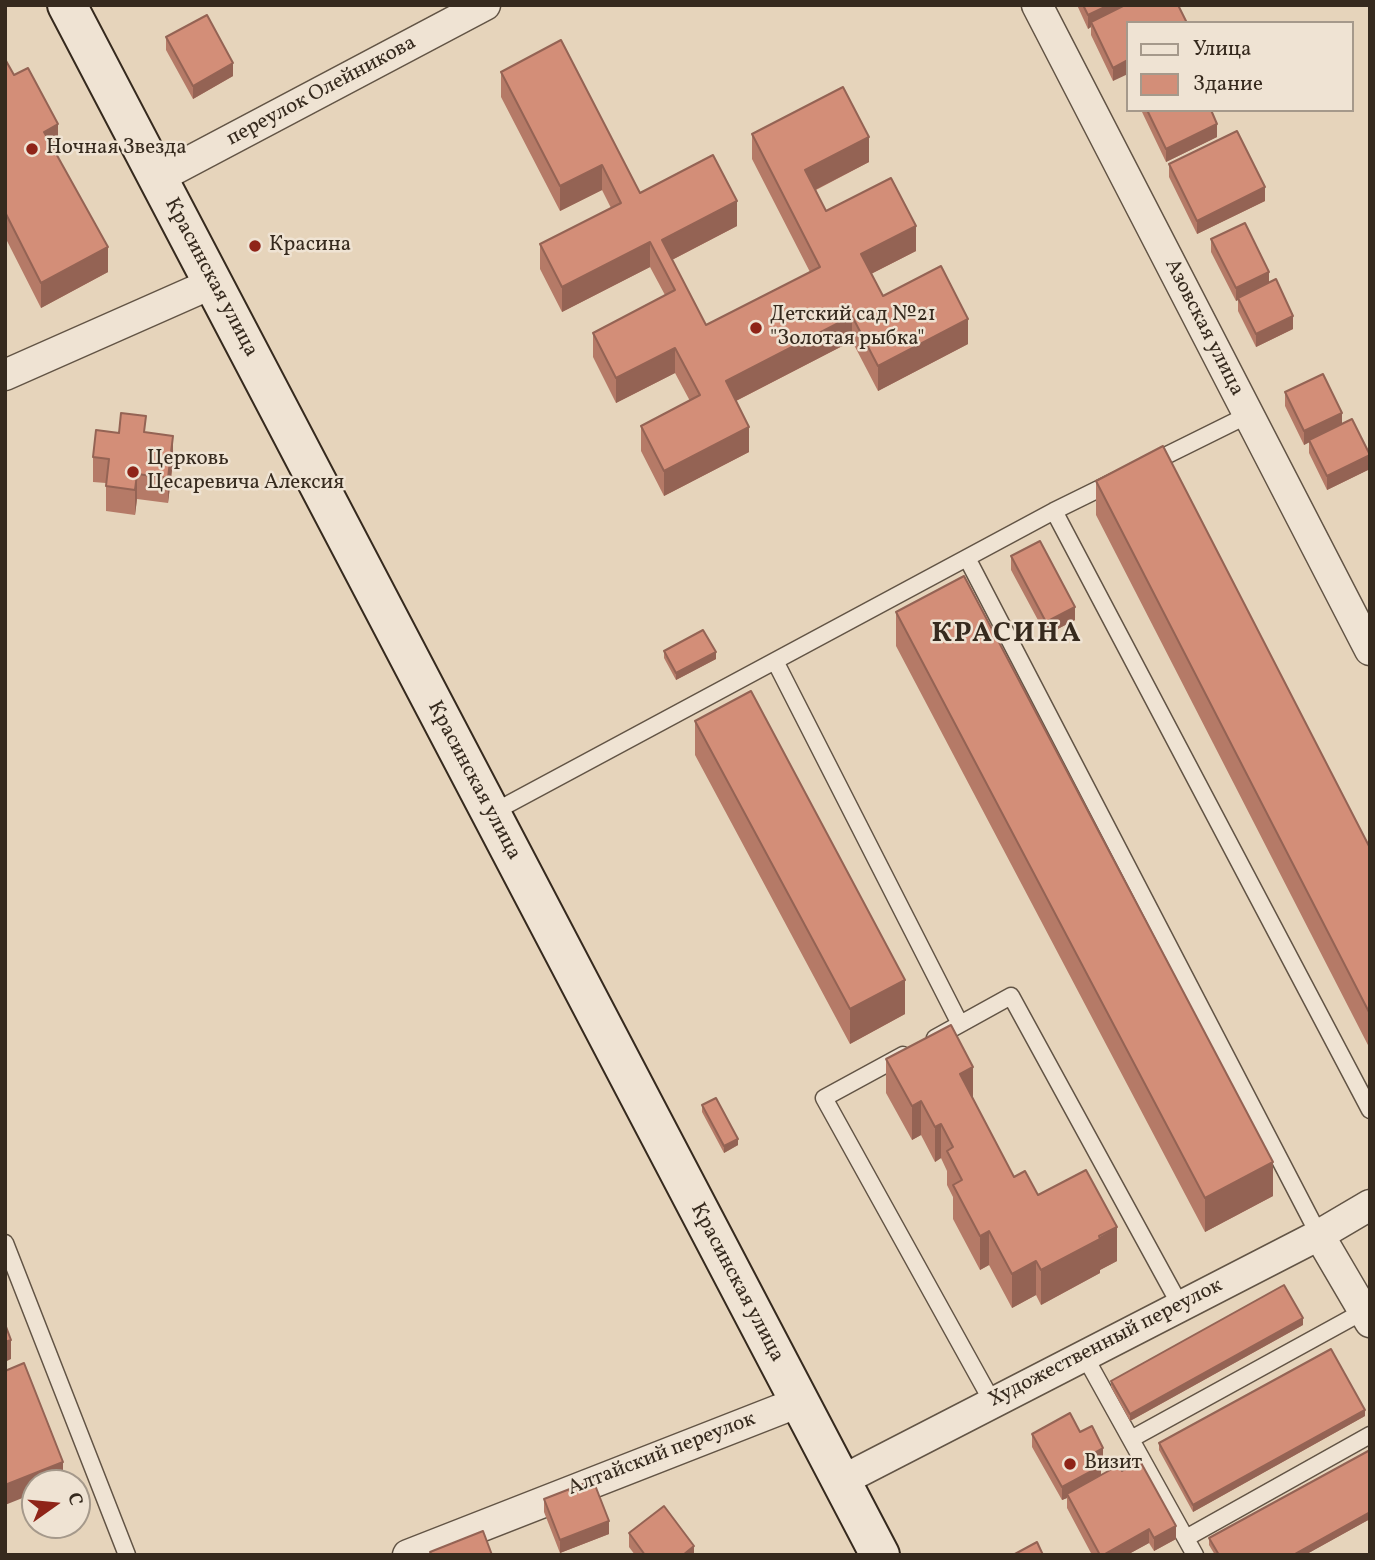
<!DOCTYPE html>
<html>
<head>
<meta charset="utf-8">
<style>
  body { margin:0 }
  #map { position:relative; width:1375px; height:1560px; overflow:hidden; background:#e6d4bb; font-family:Vollkorn,serif }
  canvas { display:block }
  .frame { position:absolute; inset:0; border:7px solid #362a1e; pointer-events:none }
  .legend { position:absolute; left:1126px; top:21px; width:228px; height:91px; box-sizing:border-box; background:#efe3d3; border:2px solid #a5998b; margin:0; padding:9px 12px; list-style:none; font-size:21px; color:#362a1e }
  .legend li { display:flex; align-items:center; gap:14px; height:35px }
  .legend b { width:35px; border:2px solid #a5998b }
  .north { position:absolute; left:21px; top:1469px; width:70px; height:70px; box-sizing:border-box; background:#efe3d3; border:2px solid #a5998b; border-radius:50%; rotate:75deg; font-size:19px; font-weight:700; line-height:28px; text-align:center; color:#362a1e }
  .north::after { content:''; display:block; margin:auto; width:24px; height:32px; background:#8f2418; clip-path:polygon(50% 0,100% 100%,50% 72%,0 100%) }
</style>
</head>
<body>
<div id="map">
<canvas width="1375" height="1560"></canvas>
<div class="frame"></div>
<ul class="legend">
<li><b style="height:9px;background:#efe3d3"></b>Улица</li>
<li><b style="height:19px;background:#d38e78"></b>Здание</li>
</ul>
<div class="north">С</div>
</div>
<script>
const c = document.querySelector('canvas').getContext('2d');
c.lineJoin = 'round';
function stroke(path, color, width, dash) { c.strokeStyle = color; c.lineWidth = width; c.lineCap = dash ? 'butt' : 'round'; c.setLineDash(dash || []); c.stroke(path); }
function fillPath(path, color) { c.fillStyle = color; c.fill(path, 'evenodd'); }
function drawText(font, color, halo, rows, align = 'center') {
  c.font = font + ' Vollkorn,serif'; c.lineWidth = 5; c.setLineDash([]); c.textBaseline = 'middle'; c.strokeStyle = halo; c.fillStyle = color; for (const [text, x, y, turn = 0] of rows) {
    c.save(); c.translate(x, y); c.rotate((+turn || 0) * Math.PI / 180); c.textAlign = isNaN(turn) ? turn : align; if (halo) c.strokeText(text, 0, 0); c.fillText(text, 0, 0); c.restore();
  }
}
const lane = new Path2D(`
  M 1151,463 L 1248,415
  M 1054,511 L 1370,1110
  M 967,558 L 1319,1235
  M 775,661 L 960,1024
  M 490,814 L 1054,511 L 1115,481
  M 935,1038 L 1011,996 L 1180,1305
  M 903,1055 L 824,1098 L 993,1403
  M 5,1243 L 127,1555
  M 1084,1355 L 1195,1555
  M 1131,1439 L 1364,1311
  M 1186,1538 L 1370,1435`);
const street = new Path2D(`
  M 1037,5 L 1370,650
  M 158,178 L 485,5
  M 5,375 L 213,283
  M 1319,1235 L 1370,1322
  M 841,1481 L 1319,1235 L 1370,1205
  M 408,1555 L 799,1402`);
const secondary = new Path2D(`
  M 67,5 L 880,1555`);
stroke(lane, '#625445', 19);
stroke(street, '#625445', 33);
stroke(secondary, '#362a1e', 42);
stroke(lane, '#efe3d3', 16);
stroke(street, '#efe3d3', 30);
stroke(secondary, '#efe3d3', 38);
fillPath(new Path2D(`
  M 1077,5 L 1178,5 L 1113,81 L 1091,35 L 1091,27 L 1088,29 Z
  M 166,37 L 233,76 L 193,99 L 166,50 Z
  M 5,59 L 58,149 L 55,151 L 108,272 L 41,308 L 5,237 Z
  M 501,72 L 640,193 L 737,226 L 672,260 L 706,325 L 810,272 L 752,159 L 752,134 L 869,162 L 816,190 L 826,211 L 916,251 L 871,274 L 883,296 L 968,344 L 878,391 L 852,341 L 736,401 L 749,452 L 664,496 L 641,451 L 641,426 L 690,401 L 675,373 L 616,403 L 593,357 L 593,333 L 665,295 L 650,267 L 562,312 L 540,269 L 540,244 L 611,208 L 602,190 L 560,211 L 501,97 Z
  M 1142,110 L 1211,110 L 1217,137 L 1166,162 L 1142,112 Z
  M 1169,164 L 1265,201 L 1197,234 L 1169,177 Z
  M 1211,239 L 1269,283 L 1293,329 L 1256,347 L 1238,311 L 1238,300 L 1236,301 L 1211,252 Z
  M 1285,392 L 1342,424 L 1370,455 L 1370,469 L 1327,490 L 1309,453 L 1309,442 L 1304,445 L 1285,406 Z
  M 119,433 L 146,433 L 173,461 L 168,503 L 137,499 L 135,515 L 106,511 L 106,483 L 93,482 L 93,457 Z
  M 1096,481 L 1370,848 L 1370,1049 L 1096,515 Z
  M 1011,556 L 1075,620 L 1046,635 L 1011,570 Z
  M 896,612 L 1273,1196 L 1205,1232 L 896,646 Z
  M 664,651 L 716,659 L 676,680 L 664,658 Z
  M 695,721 L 905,1014 L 850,1044 L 695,755 Z
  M 886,1059 L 973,1098 L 1014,1177 L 1117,1261 L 1100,1270 L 1100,1273 L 1041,1305 L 1036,1295 L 1012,1308 L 989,1265 L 980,1270 L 953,1219 L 953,1197 L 947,1185 L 947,1171 L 941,1158 L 935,1162 L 921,1135 L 912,1140 L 886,1093 Z
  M 702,1105 L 738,1145 L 724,1153 L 702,1112 Z
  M 1303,1325 L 1130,1421 L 1111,1387 L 1111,1381 Z
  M 1365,1416 L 1193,1512 L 1159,1450 L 1159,1443 Z
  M 1080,1432 L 1103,1461 L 1099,1463 L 1101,1476 L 1122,1471 L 1176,1539 L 1154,1551 L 1149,1543 L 1127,1555 L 1092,1555 L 1067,1508 L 1067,1498 L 1062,1500 L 1032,1447 L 1032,1434 Z
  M 544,1499 L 609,1534 L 560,1553 L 544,1512 Z
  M 1370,1519 L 1305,1555 L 1215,1555 L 1209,1545 L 1209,1538 Z
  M 629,1533 L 694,1555 L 635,1555 L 629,1547 Z`), '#b57a67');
fillPath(new Path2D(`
  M 1109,5 L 1133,5 L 1091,22 L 1091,27 L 1088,29 L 1088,15 Z
  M 1128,60 L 1128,74 L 1113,81 L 1113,68 Z
  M 233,63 L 233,76 L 193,99 L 193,86 Z
  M 58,124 L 58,149 L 44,157 L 44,132 Z
  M 1217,124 L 1217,137 L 1166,162 L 1166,149 Z
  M 869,137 L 869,162 L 805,195 L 805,170 Z
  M 602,165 L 602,190 L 560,211 L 560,186 Z
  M 1265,187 L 1265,201 L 1197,234 L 1197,221 Z
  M 737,201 L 737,226 L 662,265 L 662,240 Z
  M 916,226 L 916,251 L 861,279 L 861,254 Z
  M 650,242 L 650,267 L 562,312 L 562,287 Z
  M 108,247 L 108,272 L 41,308 L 41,283 Z
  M 1269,272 L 1269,285 L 1238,298 L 1238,300 L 1236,301 L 1236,288 Z
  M 852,316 L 852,341 L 726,406 L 726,381 Z
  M 1293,316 L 1293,329 L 1256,347 L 1256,334 Z
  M 968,319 L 968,344 L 878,391 L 878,366 Z
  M 675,348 L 675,373 L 616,403 L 616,378 Z
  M 1342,413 L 1342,426 L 1304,445 L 1304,431 Z
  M 749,427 L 749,452 L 664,496 L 664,471 Z
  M 173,436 L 173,461 L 168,503 L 168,478 Z
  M 1370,455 L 1370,469 L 1327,490 L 1327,476 Z
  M 137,474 L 137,499 L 135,515 L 135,490 Z
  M 1075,607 L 1075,620 L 1046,635 L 1046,622 Z
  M 716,652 L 716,659 L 676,680 L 676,673 Z
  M 905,980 L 905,1014 L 850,1044 L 850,1009 Z
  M 973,1067 L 973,1101 L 960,1074 Z
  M 921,1101 L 921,1135 L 912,1140 L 912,1106 Z
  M 941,1124 L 941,1158 L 935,1162 L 935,1127 Z
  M 738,1139 L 738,1145 L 724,1153 L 724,1146 Z
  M 1273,1162 L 1273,1196 L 1205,1232 L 1205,1198 Z
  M 1117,1227 L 1117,1261 L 1100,1270 L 1100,1273 L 1041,1305 L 1041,1270 Z
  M 989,1231 L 989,1265 L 980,1270 L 980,1236 Z
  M 1036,1261 L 1036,1295 L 1012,1308 L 1012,1274 Z
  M 1303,1318 L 1303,1325 L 1130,1421 L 1130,1414 Z
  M 11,1340 L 11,1359 L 5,1362 L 5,1342 Z
  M 1365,1410 L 1365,1416 L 1193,1512 L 1193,1505 Z
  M 1103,1448 L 1103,1461 L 1094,1466 L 1094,1453 Z
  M 63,1462 L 63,1482 L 60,1483 L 35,1483 L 35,1493 L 5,1505 L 5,1485 Z
  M 1101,1466 L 1101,1479 L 1067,1494 L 1067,1498 L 1062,1500 L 1062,1487 Z
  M 1370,1512 L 1370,1519 L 1305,1555 L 1293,1555 Z
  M 609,1521 L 609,1534 L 560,1553 L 560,1540 Z
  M 1176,1526 L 1176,1539 L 1154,1551 L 1154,1538 Z
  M 1149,1529 L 1149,1543 L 1127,1555 L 1103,1555 Z
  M 694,1546 L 694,1555 L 683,1555 Z`), '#946354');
const building = new Path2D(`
  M 1083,5 L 1109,5 L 1088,15 Z
  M 1125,5 L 1178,5 L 1187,23 L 1128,23 L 1128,60 L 1113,68 L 1091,22 Z
  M 207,15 L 233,63 L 193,86 L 166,37 Z
  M 561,40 L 640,193 L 713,155 L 737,201 L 662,240 L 706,325 L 820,267 L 752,134 L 843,87 L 869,137 L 805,170 L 826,211 L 891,178 L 916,226 L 861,254 L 883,296 L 941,266 L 968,319 L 878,366 L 852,316 L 726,381 L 749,427 L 664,471 L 641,426 L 700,395 L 675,348 L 616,378 L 593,333 L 675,290 L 650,242 L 562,287 L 540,244 L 621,203 L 602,165 L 560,186 L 501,72 Z
  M 5,59 L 14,75 L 28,68 L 58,124 L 44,132 L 108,247 L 41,283 L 5,212 Z
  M 1147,110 L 1211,110 L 1217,124 L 1166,149 Z
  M 1237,131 L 1265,187 L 1197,221 L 1169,164 Z
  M 1245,223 L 1269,272 L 1236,288 L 1211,239 Z
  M 1276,279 L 1293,316 L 1256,334 L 1238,298 Z
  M 1323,374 L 1342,413 L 1304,431 L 1285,392 Z
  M 121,413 L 146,416 L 144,432 L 173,436 L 168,478 L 137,474 L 135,490 L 106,486 L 109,459 L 93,457 L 96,430 L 119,433 Z
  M 1352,419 L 1370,455 L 1327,476 L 1309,440 Z
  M 1163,446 L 1370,848 L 1370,1014 L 1096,481 Z
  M 1040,541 L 1075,607 L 1046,622 L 1011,556 Z
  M 964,576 L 1273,1162 L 1205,1198 L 896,612 Z
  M 703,630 L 716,652 L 676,673 L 664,651 Z
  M 751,691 L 905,980 L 850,1009 L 695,721 Z
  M 951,1025 L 973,1067 L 960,1074 L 1014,1177 L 1025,1171 L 1038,1195 L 1086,1170 L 1117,1227 L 1099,1236 L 1100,1239 L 1041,1270 L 1036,1261 L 1012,1274 L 989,1231 L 980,1236 L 953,1185 L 962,1180 L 947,1151 L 953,1147 L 941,1124 L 935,1127 L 921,1101 L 912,1106 L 886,1059 Z
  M 716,1098 L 738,1139 L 724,1146 L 702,1105 Z
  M 1284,1285 L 1303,1318 L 1130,1414 L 1111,1381 Z
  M 5,1324 L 11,1340 L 5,1342 Z
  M 1331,1349 L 1365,1410 L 1193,1505 L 1159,1443 Z
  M 24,1363 L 63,1462 L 5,1485 L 5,1371 Z
  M 1070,1413 L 1080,1432 L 1092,1426 L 1103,1448 L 1094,1453 L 1101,1466 L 1062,1487 L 1032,1434 Z
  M 1370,1450 L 1370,1512 L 1293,1555 L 1219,1555 L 1209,1538 Z
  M 1140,1461 L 1176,1526 L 1154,1538 L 1149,1529 L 1103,1555 L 1100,1555 L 1067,1494 L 1119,1465 L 1122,1471 Z
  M 593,1480 L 609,1521 L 560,1540 L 544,1499 Z
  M 664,1506 L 694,1546 L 683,1555 L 645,1555 L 629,1533 Z
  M 483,1531 L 492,1555 L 432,1555 L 430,1552 Z
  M 1037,1542 L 1043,1555 L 1013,1555 Z`);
fillPath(building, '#d38e78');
stroke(building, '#946354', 2);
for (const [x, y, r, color] of [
  [32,149,7,"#8f2418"],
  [255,246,7,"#8f2418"],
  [756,328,7,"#8f2418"],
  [133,472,7,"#8f2418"],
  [1070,1464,7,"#8f2418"]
]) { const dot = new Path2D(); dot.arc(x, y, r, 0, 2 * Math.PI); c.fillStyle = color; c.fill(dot); stroke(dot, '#efe3d3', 2.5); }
drawText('21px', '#362a1e', '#efe3d3', [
  ["переулок Олейникова",322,92,-28],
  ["Красинская улица",210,278,62],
  ["Азовская улица",1203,328,63],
  ["Красинская улица",473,781,62],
  ["Красинская улица",736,1283,62],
  ["Художественный переулок",1106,1344,-27],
  ["Алтайский переулок",662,1455,-21]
]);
drawText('21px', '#362a1e', '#efe3d3', [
  ["Ночная Звезда",46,149],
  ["Красина",269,246],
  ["Детский сад №21",770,316],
  ["\"Золотая рыбка\"",770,340],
  ["Церковь",147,460],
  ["Цесаревича Алексия",147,484],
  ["Визит",1084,1464]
], 'left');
c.letterSpacing = '2px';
drawText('bold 28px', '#362a1e', '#efe3d3', [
  ["КРАСИНА",1007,636]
]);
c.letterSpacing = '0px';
</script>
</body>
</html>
